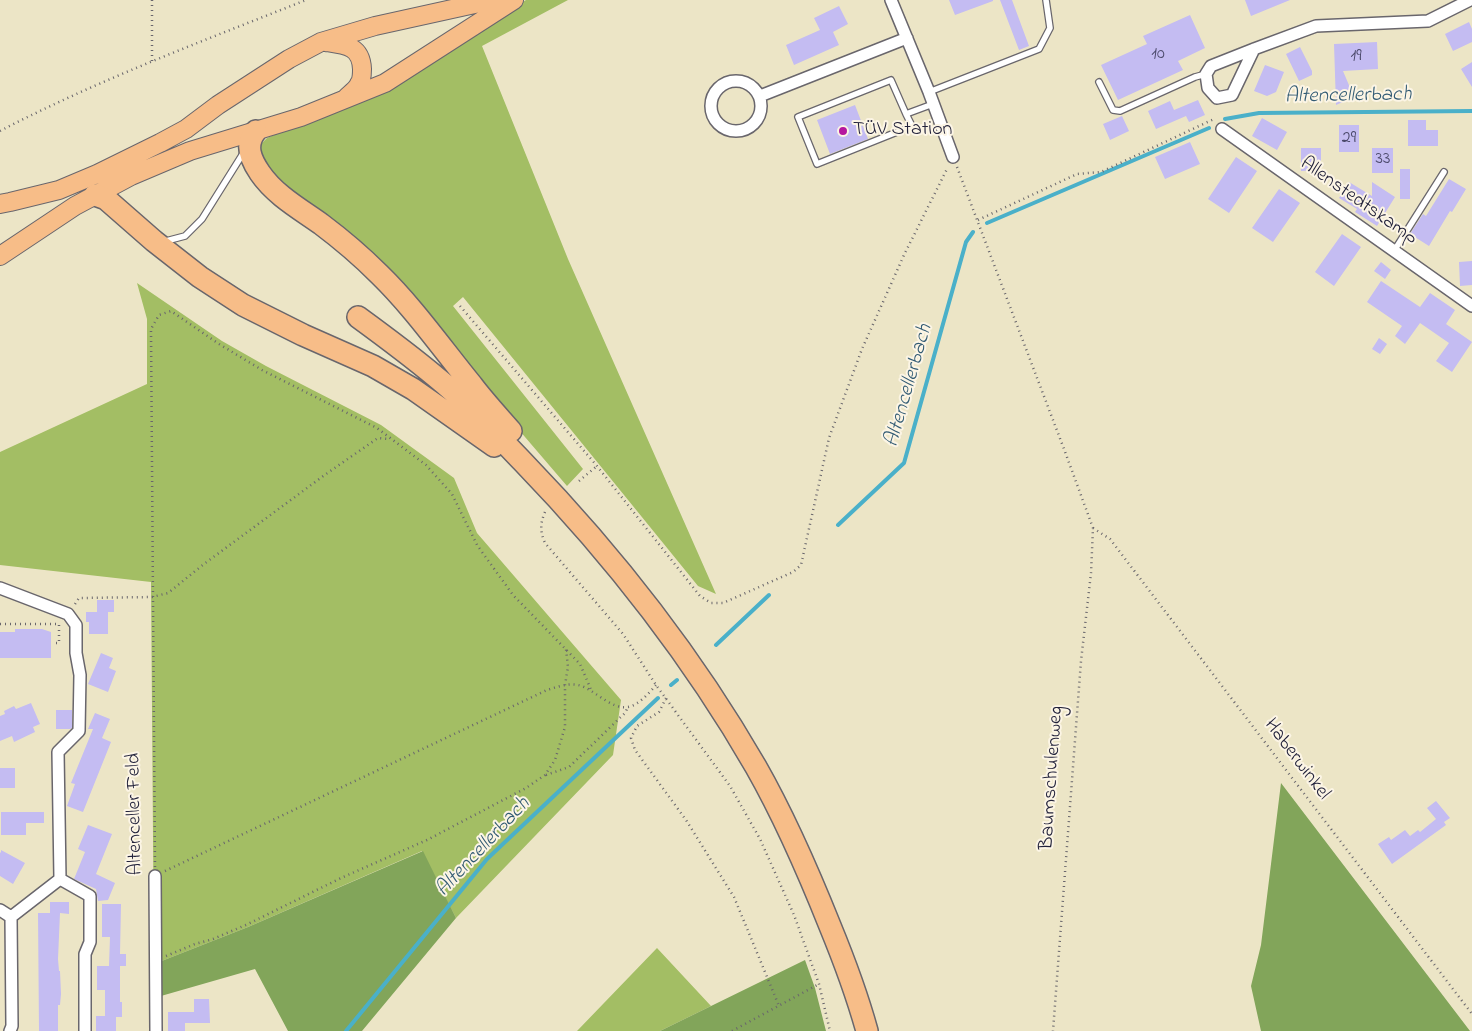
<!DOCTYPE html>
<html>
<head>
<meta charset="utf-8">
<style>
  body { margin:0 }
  canvas { display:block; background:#ece5c6 }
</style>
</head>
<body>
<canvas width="1472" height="1031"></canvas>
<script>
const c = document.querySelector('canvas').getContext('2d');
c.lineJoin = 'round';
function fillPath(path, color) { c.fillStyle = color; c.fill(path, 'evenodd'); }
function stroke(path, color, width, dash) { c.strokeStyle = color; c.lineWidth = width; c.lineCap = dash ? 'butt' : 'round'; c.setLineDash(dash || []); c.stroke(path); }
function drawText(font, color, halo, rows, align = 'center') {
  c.font = font + ' "Indie Flower",sans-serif'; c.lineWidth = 4; c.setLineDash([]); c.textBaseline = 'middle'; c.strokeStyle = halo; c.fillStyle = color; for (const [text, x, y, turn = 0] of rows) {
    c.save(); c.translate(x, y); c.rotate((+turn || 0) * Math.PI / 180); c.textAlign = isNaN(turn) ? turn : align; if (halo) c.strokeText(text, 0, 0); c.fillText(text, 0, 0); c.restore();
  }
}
fillPath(new Path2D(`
  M 526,0 L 568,0 L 482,46 L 568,259 L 716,594 L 698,586 L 463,297 L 453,306 L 583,469 L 567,486 L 477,381 L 265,174 L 259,146 L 267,138 L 387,87 Z
  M 137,283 L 222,341 L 266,366 L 381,425 L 454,478 L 477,533 L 621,700 L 613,755 L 456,918 L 422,851 L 248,927 L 154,964 L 151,582 L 0,565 L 0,452 L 147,384 L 147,319 Z
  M 657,948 L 711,1006 L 660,1031 L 577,1031 Z`), '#a3be64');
fillPath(new Path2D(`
  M 1281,783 L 1470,1031 L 1261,1031 L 1251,986 L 1261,945 Z
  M 423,851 L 456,918 L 362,1031 L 288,1031 L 255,969 L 154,998 L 154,964 L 248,927 Z
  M 805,960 L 815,988 L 826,1031 L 660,1031 Z`), '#82a55a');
stroke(new Path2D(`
  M 1225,119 L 1259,113 L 1472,111
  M 987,223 L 1209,128
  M 838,525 L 904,463 L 966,242 L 973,232
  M 716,645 L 769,595
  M 671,685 L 677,680
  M 346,1031 L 487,859 L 658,698`), '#4ab0c9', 4);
fillPath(new Path2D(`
  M 949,0 L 993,0 L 993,1 L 955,15 Z
  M 1000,0 L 1012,0 L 1029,46 L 1019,50 Z
  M 1245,0 L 1290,0 L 1251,16 Z
  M 839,6 L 848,24 L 833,32 L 839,45 L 794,65 L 786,45 L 820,30 L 814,18 Z
  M 1190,15 L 1205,48 L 1178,61 L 1183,70 L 1118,100 L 1101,65 L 1147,44 L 1143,36 Z
  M 1469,22 L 1472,29 L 1472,42 L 1453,51 L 1445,34 Z
  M 1377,42 L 1378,69 L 1343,71 L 1354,97 L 1336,105 L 1334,44 Z
  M 1300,47 L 1312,71 L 1312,75 L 1299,81 L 1286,54 Z
  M 1472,62 L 1472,87 L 1461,69 Z
  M 1265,65 L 1284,72 L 1276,92 L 1267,96 L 1254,91 Z
  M 1198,100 L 1205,115 L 1189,122 L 1186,116 L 1156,129 L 1148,111 L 1170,101 L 1174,110 Z
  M 855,105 L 868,139 L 830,154 L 817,120 Z
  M 1122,116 L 1129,131 L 1110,140 L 1103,124 Z
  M 1262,118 L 1287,132 L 1277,150 L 1252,136 Z
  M 1408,120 L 1426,120 L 1426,130 L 1438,130 L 1438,146 L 1408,146 Z
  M 1339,125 L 1359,125 L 1359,152 L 1339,152 Z
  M 1190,142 L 1200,164 L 1165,179 L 1155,157 Z
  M 1301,148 L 1321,148 L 1321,170 L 1301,171 Z
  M 1372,148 L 1393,148 L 1393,173 L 1372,173 Z
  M 1236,157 L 1257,171 L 1229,213 L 1208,199 Z
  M 1400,169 L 1410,169 L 1410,199 L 1400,199 Z
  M 1449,179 L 1466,189 L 1452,212 L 1450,211 L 1429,246 L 1410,234 L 1423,214 L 1426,216 Z
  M 1349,182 L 1372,196 L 1372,182 L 1395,197 L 1377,226 L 1355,212 L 1357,209 L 1339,198 Z
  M 1279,189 L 1300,203 L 1273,242 L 1252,228 Z
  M 1342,234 L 1361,247 L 1334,286 L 1315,272 Z
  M 1472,261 L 1472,285 L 1460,286 L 1459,262 Z
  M 1381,262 L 1391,270 L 1385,279 L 1374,271 Z
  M 1381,281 L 1420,307 L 1430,293 L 1455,310 L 1446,324 L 1472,342 L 1452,372 L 1436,361 L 1449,343 L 1420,323 L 1405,344 L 1395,336 L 1402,326 L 1367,302 Z
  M 1379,338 L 1387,344 L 1380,354 L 1372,349 Z
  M 97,600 L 114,600 L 114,612 L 108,612 L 108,634 L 89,634 L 89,622 L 86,622 L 86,612 L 97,612 Z
  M 15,629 L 42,629 L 51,632 L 51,658 L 0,658 L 0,632 L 15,632 Z
  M 101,653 L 113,658 L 109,668 L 116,671 L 108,692 L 88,684 Z
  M 31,703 L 40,724 L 33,727 L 35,732 L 14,742 L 12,736 L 0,741 L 0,716 L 5,714 L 4,711 L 14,706 L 16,709 Z
  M 56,710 L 72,710 L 72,728 L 70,729 L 56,729 Z
  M 95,713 L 110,719 L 102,738 L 111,742 L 83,812 L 67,806 L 75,784 L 71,783 L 93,729 L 88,729 Z
  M 0,768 L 15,768 L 15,788 L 0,788 Z
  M 1436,801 L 1450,818 L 1444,822 L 1446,825 L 1392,864 L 1378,844 L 1389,837 L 1391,840 L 1405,830 L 1410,836 L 1418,830 L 1420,832 L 1436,819 L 1427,808 Z
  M 1,812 L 44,812 L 44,823 L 26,823 L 26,835 L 1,835 Z
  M 88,825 L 112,834 L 96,874 L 115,883 L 108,900 L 98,901 L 96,889 L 74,879 L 85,852 L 78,849 Z
  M 1,850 L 25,863 L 13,884 L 0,876 L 0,852 L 1,853 Z
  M 50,902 L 69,902 L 69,914 L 60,913 L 58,959 L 59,971 L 60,971 L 61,994 L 60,1005 L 58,1005 L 58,1031 L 39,1031 L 38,913 L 50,913 Z
  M 102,904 L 121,904 L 120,954 L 126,954 L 126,966 L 120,966 L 120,1002 L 122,1002 L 122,1017 L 116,1017 L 116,1031 L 96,1031 L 96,1016 L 105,1016 L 105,990 L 97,990 L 97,966 L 109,966 L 110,937 L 102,937 Z
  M 194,999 L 209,999 L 210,1023 L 185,1023 L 185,1031 L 168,1031 L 168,1012 L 194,1012 Z`), '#c4bcf2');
const lane = new Path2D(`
  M 1099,82 L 1113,110 L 1120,111 L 1195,77 L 1206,74
  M 929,92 L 1039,49 L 1050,28 L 1046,0
  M 906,114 L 912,126 L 817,164 L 798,117 L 891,80 L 906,114 L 933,104
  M 166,241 L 185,236 L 202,219 L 244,152
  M 1394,251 L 1444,172`);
const street = new Path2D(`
  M 891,0 L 929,92 L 953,157
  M 1254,49 L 1232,95 L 1217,98 L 1208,88 L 1206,74 L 1211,66 L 1254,49 L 1316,26 L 1428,21 L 1470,0
  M711 106a25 25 0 1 1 50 0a25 25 0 1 1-50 0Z
  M 760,96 L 907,38
  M 1222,129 L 1472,306
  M 0,588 L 68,614 L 76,625 L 76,653 L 80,675 L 79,731 L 58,752 L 60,879 L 90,896 L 90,942 L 85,954 L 85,1031
  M 155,876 L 156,1031
  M 0,910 L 11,917 L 12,1026 L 10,1031
  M 11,917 L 60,879`);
const primary = new Path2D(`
  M 326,42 C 346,45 361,46 362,69 C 362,73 362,80 359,84 C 357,89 350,94 346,98
  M 0,204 L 10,202 L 59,190 L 97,174 L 160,143 L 186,129 L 218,105 L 289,59 L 321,42 L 375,26 L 493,0
  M 0,256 L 75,206 L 131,176 L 190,151 L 301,117 L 385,83 L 514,0`);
const highway = new Path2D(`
  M 256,131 C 244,145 251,160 260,173 C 275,195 300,209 321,224 C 341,239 361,256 379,274 C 413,307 441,347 472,385 C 484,401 498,416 511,431
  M 95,195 L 106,199 L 154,241 L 200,277 L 243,305 L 303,335 L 373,366 L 413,389 L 494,446
  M 358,317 C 384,336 411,356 436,377 C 467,402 495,433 523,462 C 612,554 692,656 756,767 C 785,818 808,871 830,926 C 844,960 857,995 867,1031`);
stroke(lane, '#69666c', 8);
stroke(street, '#69666c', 14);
stroke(primary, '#69666c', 20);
stroke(highway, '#69666c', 24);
stroke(new Path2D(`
  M 152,0 L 152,62
  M 0,131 C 98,80 203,41 306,0
  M 957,167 L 1064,449 L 1093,528 L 1091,573 L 1081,661 L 1053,1031
  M 978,220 L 1077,174 L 1101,172 L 1214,119
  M 460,306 L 597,466 L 700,596 L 711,603 L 723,603 L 793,572 L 801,565 L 829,438 L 862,349 L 904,255 L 948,167
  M 579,481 L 597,466
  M 545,512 C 540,524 540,531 545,543 L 623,634 L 656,685 L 730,786 L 760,839 L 794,915 L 819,984 L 830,1031
  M 1093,528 L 1110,539 L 1472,1014
  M 75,604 L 79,598 L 152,597 L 168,593 L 204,564 L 326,474 L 378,438 L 389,439
  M 0,624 L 59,624 L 59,643 L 52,643
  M 666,698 L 659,712 L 637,726 L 631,738 L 635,750 L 686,820 L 734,897 L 779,1006
  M 546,775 L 569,767 L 625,713 L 628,707
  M 155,867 L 151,329 L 159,315 L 171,311 L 219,344 L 262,370 L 377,428 L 426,465 L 452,494 L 477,545 L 513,595 L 580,664 L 592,692
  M 165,871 L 547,690 C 557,687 567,683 578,685 C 593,688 611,710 628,707 C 639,705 649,693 656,685
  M 166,956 L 195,944 L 213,939 L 248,924 L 341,878 L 427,840 L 526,788 L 545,775 L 555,760 L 565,727 L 565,685 L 568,667 L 566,649
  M 732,1031 L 819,984`), '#69666c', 2.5, [1, 4]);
stroke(lane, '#fff', 5.5);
stroke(street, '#fff', 11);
stroke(primary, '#f7bd88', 18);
stroke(highway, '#f7bd88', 21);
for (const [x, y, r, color] of [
  [843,131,5,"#b5179e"]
]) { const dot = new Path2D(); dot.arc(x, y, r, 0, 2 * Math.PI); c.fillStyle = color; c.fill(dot); stroke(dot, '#fcf5e5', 2); }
drawText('18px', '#4a4869', null, [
  ["10",1158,55],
  ["19",1356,57],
  ["29",1349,139],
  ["33",1383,160]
]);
drawText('20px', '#22223b', '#fcf5e5', [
  ["TÜV Station",853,131]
], 'left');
drawText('20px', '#22223b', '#fcf5e5', [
  ["Allenstedtskamp",1358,202,35],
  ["Haberwinkel",1296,760,53],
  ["Baumschulenweg",1053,778,-86],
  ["Altenceller Feld",136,814,-91]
]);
drawText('italic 21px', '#325b74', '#fcf5e5', [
  ["Altencellerbach",1348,97,-1],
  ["Altencellerbach",910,386,-74],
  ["Altencellerbach",484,848,-47]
]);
</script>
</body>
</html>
